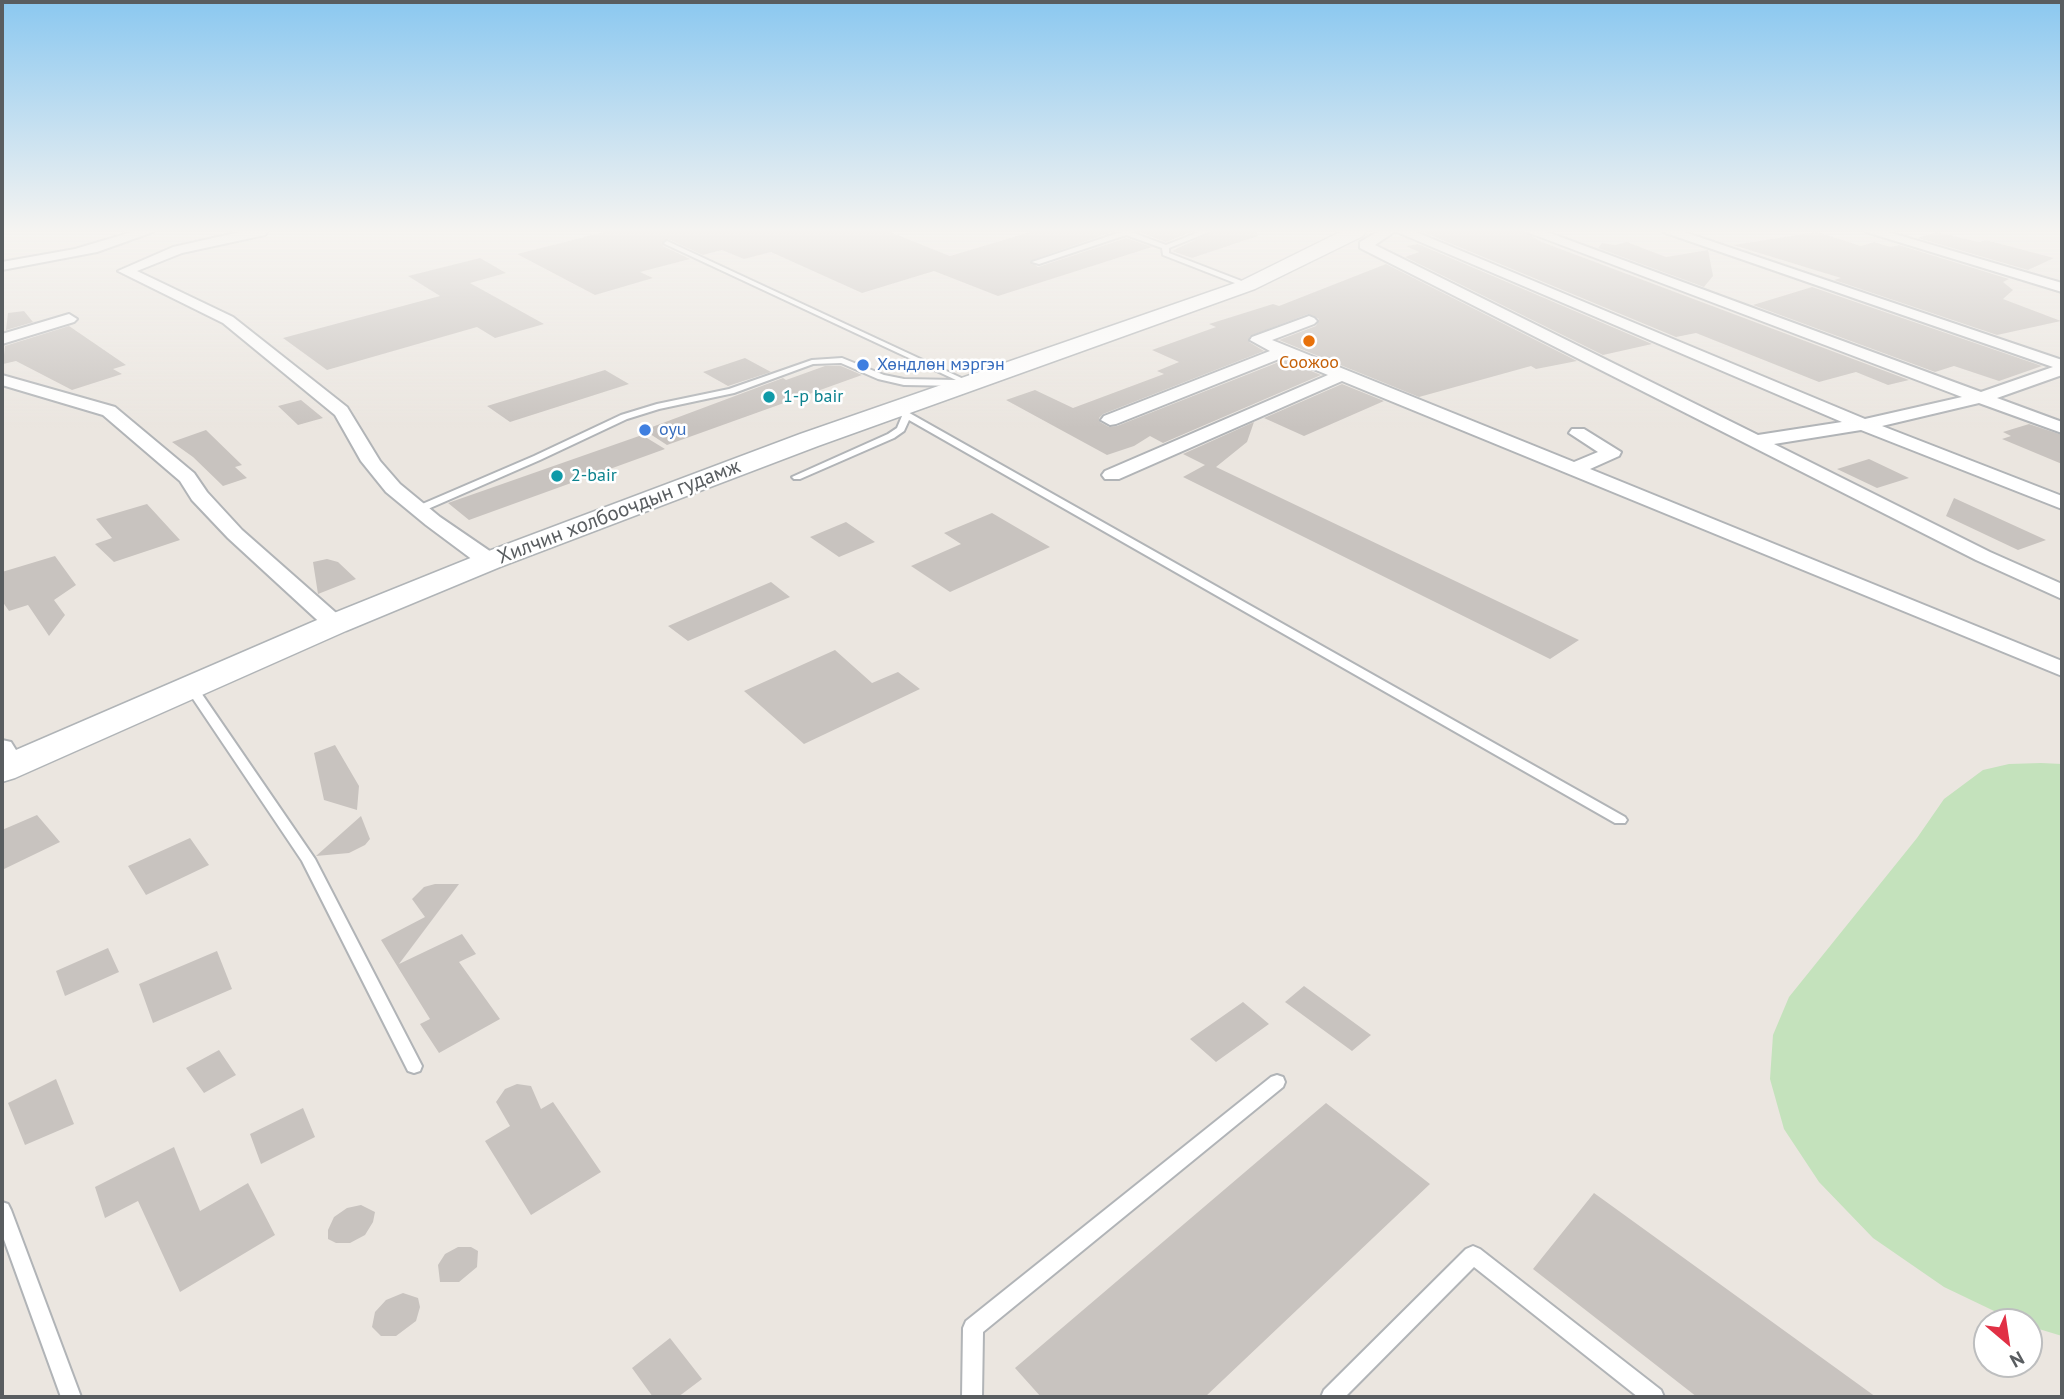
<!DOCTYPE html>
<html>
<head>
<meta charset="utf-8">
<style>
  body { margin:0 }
  #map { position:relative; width:2064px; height:1399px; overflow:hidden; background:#ebe6e0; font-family:"PT Sans",sans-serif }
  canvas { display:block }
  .frame { position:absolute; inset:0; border:4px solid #595d60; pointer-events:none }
  .north { position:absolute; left:1973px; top:1308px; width:70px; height:70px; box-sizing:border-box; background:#fff; border:2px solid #bdbebf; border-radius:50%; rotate:151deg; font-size:19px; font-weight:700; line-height:28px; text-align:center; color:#595d60 }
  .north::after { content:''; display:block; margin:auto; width:24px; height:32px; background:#e13045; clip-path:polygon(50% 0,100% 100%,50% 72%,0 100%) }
</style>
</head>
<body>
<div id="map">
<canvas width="2064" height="1399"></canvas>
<div class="frame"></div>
<div class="north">N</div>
</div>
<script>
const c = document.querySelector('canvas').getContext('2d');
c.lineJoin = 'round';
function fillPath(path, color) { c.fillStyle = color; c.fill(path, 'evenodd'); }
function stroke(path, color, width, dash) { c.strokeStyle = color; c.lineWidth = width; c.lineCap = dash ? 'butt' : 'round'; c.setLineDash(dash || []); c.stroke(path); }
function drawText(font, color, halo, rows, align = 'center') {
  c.font = font + ' "PT Sans",sans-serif'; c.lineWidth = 5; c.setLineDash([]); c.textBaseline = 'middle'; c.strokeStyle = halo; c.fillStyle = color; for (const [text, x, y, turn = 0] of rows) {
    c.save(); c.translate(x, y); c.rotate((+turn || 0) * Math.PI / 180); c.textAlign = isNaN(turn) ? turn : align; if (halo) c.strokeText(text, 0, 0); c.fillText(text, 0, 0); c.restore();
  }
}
fillPath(new Path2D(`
  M 2041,763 L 2062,764 L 2062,1336 L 2029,1326 L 2029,1322 L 2015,1321 L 1944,1287 L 1873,1238 L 1819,1182 L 1784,1129 L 1770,1079 L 1773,1035 L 1789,997 L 1917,838 L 1944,799 L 1983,770 L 2009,764 Z`), '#c4e2bc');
fillPath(new Path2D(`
  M 604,232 L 890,232 L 950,256 L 1030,232 L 1112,232 L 1030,261 L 1038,267 L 1126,238 L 1152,247 L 998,296 L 934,271 L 862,293 L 771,252 L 744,259 L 722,250 L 703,255 L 668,239 L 663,241 L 663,246 L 690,259 L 640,272 L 653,278 L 595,295 L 517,254 Z
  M 1139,232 L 1191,232 L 1166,242 Z
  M 1211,232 L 1257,232 L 1258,236 L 1192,258 L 1172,251 Z
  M 1423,232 L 1525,232 L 1542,242 L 1909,380 L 1888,385 L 1856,372 L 1819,382 L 1696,333 L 1676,337 Z
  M 1817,232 L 1861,246 L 1874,242 L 1891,247 L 1899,245 L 2009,279 L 2003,282 L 2013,290 L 2003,299 L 2061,321 L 1997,335 L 1834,280 L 1841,278 L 1733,245 Z
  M 1936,232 L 1979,242 L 1986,240 L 2054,258 L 2028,270 L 1918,238 Z
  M 1627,242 L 1666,257 L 1708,250 L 1713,276 L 1704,287 L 1598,248 L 1602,243 L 1615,245 Z
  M 1418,244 L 1652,344 L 1603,355 L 1405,257 L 1419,252 L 1406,246 Z
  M 480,258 L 506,273 L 470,283 L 544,324 L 495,338 L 477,327 L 327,370 L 283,338 L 440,296 L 408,276 Z
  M 1386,264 L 1577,361 L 1536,369 L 1531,366 L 1419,397 L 1279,340 L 1316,326 L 1319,319 L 1308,314 L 1250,336 L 1249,342 L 1264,351 L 1103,414 L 1099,418 L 1100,422 L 1109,427 L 1117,426 L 1284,360 L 1321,375 L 1163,443 L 1150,436 L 1134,446 L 1107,455 L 1006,400 L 1035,390 L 1073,408 L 1164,374 L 1157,371 L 1179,362 L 1152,350 L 1216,327 L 1209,324 L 1273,304 L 1279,306 Z
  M 1812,287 L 2042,366 L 1999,381 L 1954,366 L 1935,372 L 1753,305 Z
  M 24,311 L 33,322 L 37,321 L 6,330 L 8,313 Z
  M 69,326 L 126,365 L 113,369 L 122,374 L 72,390 L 16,361 L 3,364 L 5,346 Z
  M 745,358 L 771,372 L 728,386 L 703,372 Z
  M 825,366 L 841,366 L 862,375 L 667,445 L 644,430 L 783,378 L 786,380 Z
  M 605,370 L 629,384 L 510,422 L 487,406 Z
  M 1342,384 L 1384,401 L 1304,436 L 1264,418 Z
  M 301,400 L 323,418 L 298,425 L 278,406 Z
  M 1254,422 L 1247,442 L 1216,467 L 1579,640 L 1550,659 L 1183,477 L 1205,465 L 1183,454 Z
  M 2029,424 L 2062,435 L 2062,464 L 2002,439 L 2011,436 L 2003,432 Z
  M 206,430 L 242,465 L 235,467 L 247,478 L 223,486 L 193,457 L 172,442 Z
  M 642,435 L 665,449 L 469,520 L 448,503 Z
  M 1869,459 L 1909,478 L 1877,488 L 1837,469 Z
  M 1954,498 L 2046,540 L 2018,550 L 1946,516 Z
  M 147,504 L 180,540 L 114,562 L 95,544 L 112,538 L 96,519 Z
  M 992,513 L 1050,547 L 950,592 L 911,566 L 961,544 L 944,533 Z
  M 846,522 L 875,542 L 839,557 L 810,537 Z
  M 55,556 L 76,585 L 54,600 L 65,615 L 49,636 L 28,605 L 9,611 L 2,601 L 2,572 Z
  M 327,559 L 338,562 L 356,579 L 318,594 L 313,562 Z
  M 771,582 L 790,597 L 688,641 L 668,626 Z
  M 835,650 L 872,683 L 898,672 L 920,689 L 804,744 L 744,691 Z
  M 335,745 L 359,786 L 357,810 L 324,800 L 314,753 Z
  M 37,815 L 60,842 L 2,870 L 2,830 Z
  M 361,816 L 370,839 L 365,845 L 349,853 L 316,856 Z
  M 190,838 L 209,865 L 146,895 L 128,866 Z
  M 435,884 L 459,884 L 399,964 L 462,934 L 476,954 L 459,962 L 500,1019 L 439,1053 L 420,1024 L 430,1019 L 381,940 L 425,917 L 412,899 L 424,887 Z
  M 108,948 L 119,972 L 65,996 L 56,971 Z
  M 217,951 L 232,989 L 153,1023 L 139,984 Z
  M 1304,986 L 1371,1035 L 1352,1051 L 1285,1002 Z
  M 1243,1002 L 1269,1024 L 1216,1062 L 1190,1039 Z
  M 219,1050 L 236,1075 L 204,1093 L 186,1068 Z
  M 56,1079 L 74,1124 L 25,1145 L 8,1103 Z
  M 517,1084 L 531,1086 L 541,1109 L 553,1102 L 601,1172 L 531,1215 L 485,1141 L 510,1126 L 496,1102 L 505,1089 Z
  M 1326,1103 L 1430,1184 L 1205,1397 L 1041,1397 L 1015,1368 Z
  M 303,1108 L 315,1137 L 261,1164 L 250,1134 Z
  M 174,1147 L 200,1211 L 248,1183 L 275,1235 L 180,1292 L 138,1201 L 105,1218 L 95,1187 Z
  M 1594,1193 L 1876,1397 L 1697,1397 L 1533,1269 Z
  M 361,1205 L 375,1212 L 373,1222 L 365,1235 L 350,1243 L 336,1243 L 328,1239 L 328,1230 L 334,1217 L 347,1208 Z
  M 458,1247 L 471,1247 L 478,1251 L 477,1267 L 459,1282 L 440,1282 L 438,1265 L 445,1254 Z
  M 403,1293 L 418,1298 L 420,1307 L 416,1321 L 396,1336 L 381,1336 L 372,1327 L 375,1312 L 386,1300 Z
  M 670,1338 L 702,1379 L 678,1397 L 653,1397 L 632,1368 Z`), '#c8c3bf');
const lane = new Path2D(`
  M 1121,232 L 1131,232 L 1166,245 L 1199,232 L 1209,232 L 1169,248 L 1169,253 L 1252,285 L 1245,287 L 1163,255 L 1162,248 L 1126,235 L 1039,264 L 1032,262 Z
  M 667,241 L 970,382 L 963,386 L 904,385 L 878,379 L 841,363 L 813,364 L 734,393 L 659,409 L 627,419 L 540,460 L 421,512 L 413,512 L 413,508 L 534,456 L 621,415 L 657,404 L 729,389 L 812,360 L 842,358 L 884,375 L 904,379 L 956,380 L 665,244 L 664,243 Z
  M 897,406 L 1625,817 L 1627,820 L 1625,823 L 1615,823 L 909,420 L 904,431 L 894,438 L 800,479 L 794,479 L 792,477 L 888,434 L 897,428 L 902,416 L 893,409 Z
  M 191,683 L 195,684 L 315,859 L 422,1066 L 420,1071 L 414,1073 L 408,1071 L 302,861 L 185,687 Z
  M 1277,1075 L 1283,1077 L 1285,1082 L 1283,1087 L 983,1332 L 982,1397 L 962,1397 L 963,1328 L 966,1321 L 1271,1077 Z
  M 2,1202 L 8,1204 L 11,1210 L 81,1397 L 61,1397 L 2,1234 Z
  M 1473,1246 L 1480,1249 L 1661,1390 L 1664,1397 L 1638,1397 L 1474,1267 L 1345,1397 L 1321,1397 L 1324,1390 L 1466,1249 Z`);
const street = new Path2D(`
  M 132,232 L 153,232 L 97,252 L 2,270 L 2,262 L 75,249 Z
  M 240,232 L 267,232 L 265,235 L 182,253 L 137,271 L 233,317 L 347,407 L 380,461 L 400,484 L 440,517 L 497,556 L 500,561 L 497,566 L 481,566 L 426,525 L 386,492 L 361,461 L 335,415 L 223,323 L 118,271 L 173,247 Z
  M 1377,232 L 1394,232 L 1375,245 L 1758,435 L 1842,422 L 1397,232 L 1416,232 L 1865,419 L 1962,397 L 1527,232 L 1547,232 L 1981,392 L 2053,367 L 1663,232 L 1684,232 L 2062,360 L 2062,375 L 1997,398 L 2062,422 L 2062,433 L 1979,403 L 1882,426 L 2062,496 L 2062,509 L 1861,430 L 1774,444 L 1990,552 L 2062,584 L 2062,599 L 1976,560 L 1360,248 L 1360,242 Z
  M 1866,232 L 1888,232 L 2062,283 L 2062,292 Z
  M 69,314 L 77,319 L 74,322 L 2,344 L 2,334 Z
  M 1309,316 L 1314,318 L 1317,321 L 1314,324 L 1272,340 L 1574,462 L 1598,452 L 1569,433 L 1572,429 L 1584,429 L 1621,452 L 1619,456 L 1590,469 L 2062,661 L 2062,676 L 1342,381 L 1119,479 L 1105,479 L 1102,475 L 1105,471 L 1328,375 L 1284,357 L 1116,424 L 1110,425 L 1101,420 L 1104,416 L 1270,351 L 1250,340 L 1252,337 Z
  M 2,375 L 115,407 L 194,473 L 207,492 L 242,530 L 343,619 L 346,624 L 343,629 L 327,629 L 228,538 L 192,500 L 180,481 L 103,415 L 2,385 Z
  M 2,740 L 11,742 L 26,766 L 22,772 L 13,774 L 2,769 Z`);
const secondary = new Path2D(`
  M 1340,232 L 1365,232 L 1363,236 L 1255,289 L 818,446 L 500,567 L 346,631 L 15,778 L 2,782 L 2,756 L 324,617 L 478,555 L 800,434 L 1241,281 Z`);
stroke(lane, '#b1b4b7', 4);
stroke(street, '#b1b4b7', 4);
stroke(secondary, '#b0b4b7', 3);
fillPath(lane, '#fff');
fillPath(street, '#fff');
fillPath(secondary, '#fff');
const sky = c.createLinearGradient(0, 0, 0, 428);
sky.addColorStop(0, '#8bc8f0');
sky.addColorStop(0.54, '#f6f4f1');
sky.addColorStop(1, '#f6f4f100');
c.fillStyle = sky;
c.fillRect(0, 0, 2064, 428);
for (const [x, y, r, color] of [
  [1309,341,7,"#e8710a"],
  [863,365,7,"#3f7fe0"],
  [769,397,7,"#0f9aa8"],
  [645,430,7,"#3f7fe0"],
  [557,476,7,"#0f9aa8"]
]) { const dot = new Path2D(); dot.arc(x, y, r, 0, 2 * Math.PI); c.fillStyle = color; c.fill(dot); stroke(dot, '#fff', 2.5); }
drawText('18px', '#c56008', '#fff', [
  ["Соожоо",1309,363]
]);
drawText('18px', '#366cbe', '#fff', [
  ["Хөндлөн мэргэн",877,365],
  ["oyu",659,430]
], 'left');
drawText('18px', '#0d838f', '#fff', [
  ["1-p bair",783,397],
  ["2-bair",571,476]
], 'left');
drawText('21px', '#595d60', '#fff', [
  ["Хилчин холбоочдын гудамж",619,512,-21]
]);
</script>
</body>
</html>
